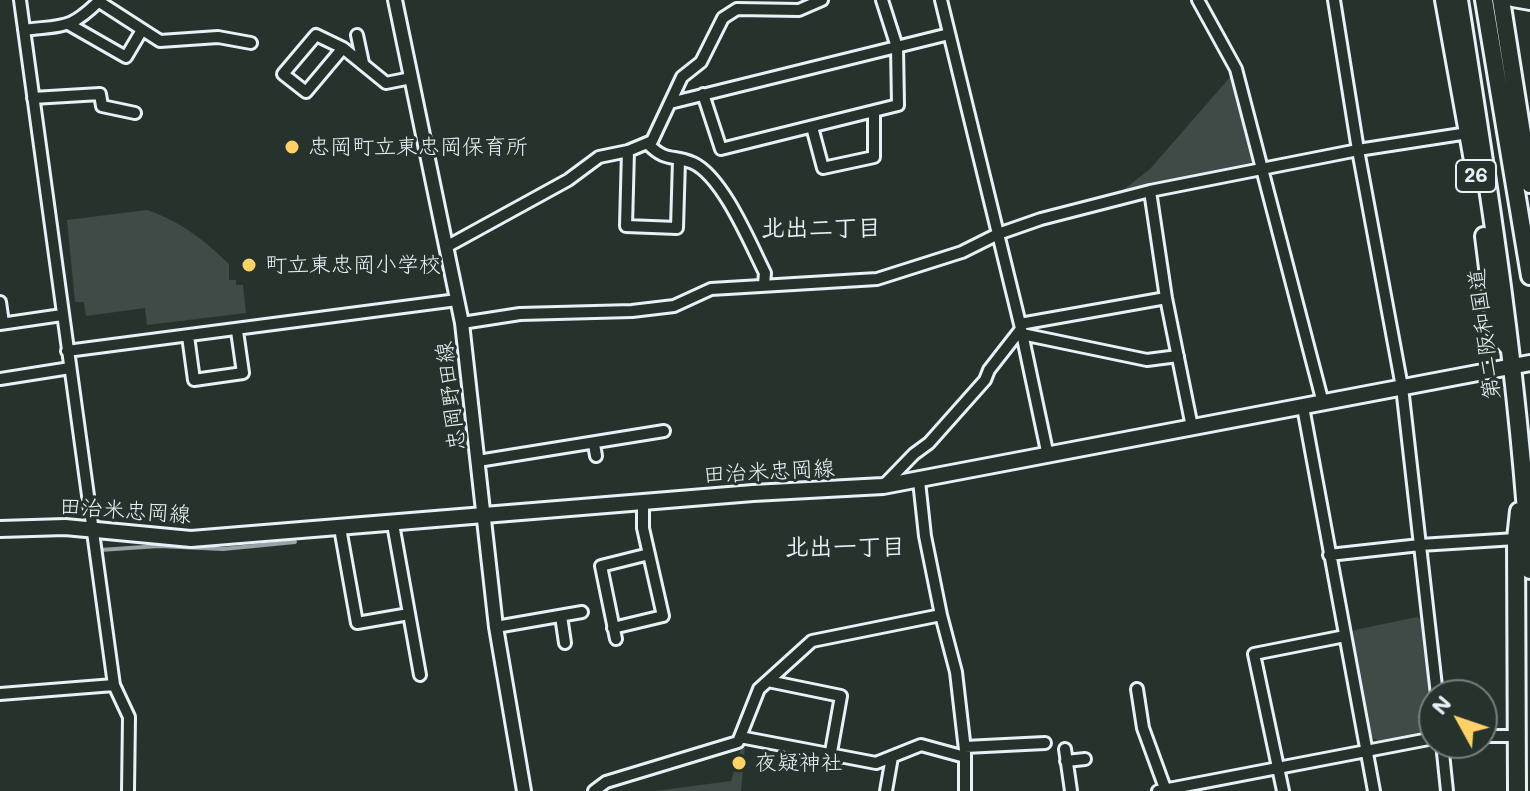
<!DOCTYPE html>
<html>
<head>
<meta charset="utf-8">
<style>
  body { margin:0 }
  #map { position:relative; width:1530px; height:791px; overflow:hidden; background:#26332d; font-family:Mali,sans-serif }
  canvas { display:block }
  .north { position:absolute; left:1418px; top:679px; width:80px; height:80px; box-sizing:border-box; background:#26332d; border:2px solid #747f7e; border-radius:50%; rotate:310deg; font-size:22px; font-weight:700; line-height:32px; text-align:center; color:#e8f1f8 }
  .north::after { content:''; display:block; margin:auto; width:28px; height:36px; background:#ffd166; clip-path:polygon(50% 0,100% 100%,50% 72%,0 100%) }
</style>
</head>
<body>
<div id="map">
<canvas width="1530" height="791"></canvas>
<div class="north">N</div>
</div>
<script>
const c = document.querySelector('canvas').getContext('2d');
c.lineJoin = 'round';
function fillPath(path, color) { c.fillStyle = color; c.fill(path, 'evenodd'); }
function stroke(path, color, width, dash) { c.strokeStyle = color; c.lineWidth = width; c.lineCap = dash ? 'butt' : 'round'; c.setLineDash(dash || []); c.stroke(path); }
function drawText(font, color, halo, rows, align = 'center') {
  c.font = font + ' Mali,"Klee One",sans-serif'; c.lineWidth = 6; c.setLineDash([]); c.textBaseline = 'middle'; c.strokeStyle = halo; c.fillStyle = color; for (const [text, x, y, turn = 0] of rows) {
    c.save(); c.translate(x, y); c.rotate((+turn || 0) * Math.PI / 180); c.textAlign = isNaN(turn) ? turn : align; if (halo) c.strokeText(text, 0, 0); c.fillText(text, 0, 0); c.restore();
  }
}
fillPath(new Path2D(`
  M 1231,76 L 1254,158 L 1251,163 L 1123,190 L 1150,169 Z
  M 147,210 C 181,222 203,239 229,264 L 229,280 L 236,280 L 236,285 L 243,285 L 246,313 L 147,325 L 145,308 L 86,316 L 84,302 L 75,302 L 67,220 Z
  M 1417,617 L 1422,621 L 1434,727 L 1430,731 L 1379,741 L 1371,737 L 1351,633 L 1355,630 Z
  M 742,745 L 745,746 L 741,791 L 655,791 L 731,781 Z`), '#3e4b47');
stroke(new Path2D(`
  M 100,550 L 159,546 L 223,549 L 295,542`), '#98a3a5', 4);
const minor = new Path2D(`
  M 20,0 L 114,685 L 129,717 L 128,791
  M 941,0 L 1020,324 L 1048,456
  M 1198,0 L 1236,69 L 1323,403
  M 1334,0 L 1358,150 L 1402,387 L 1437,695
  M 98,1 L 160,41 L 218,37 L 251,43
  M 70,25 L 126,57 L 142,30
  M 24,30 C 64,25 70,30 100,0
  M 316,35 L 343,48 L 306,92 L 283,74 Z
  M 357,35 L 363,63
  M 343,48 L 386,83 L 411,78
  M 703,94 L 721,149 L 898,105 L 897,47 L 882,0
  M 33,98 L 100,94 L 102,106 L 135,113
  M 670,103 L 949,34
  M 812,127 L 823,168 L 874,157 L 874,111
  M 648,144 C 667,163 672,154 693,163 C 723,177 750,243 765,273 L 764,284
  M 628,151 L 626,226 L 677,228 L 679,160
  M 1150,191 L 1166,298 L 1192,427
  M 446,247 L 568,180 L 599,157 L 628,151 L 652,141 L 682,77 L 701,62 L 723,18 L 737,9 L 799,10 L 822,0
  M 0,302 L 3,323
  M 462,323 L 520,314 L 632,311 L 674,306 L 711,289 L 877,279 L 962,252 L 998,234 L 1041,219 L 1150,191 L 1358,150 L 1468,133
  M 0,324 L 62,315
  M 1020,324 L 1166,298
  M 1022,334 L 1147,360 L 1178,356
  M 188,336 L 194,380 L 243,373 L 237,331
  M 67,351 L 457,300
  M 0,379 L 70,368
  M 1303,407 L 1374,791
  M 594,444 L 596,456
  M 478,461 L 664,431
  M 919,481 L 925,536 L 941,615 L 956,672 L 965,750 L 965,791
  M 884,485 L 914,454 L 929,443 L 985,380 L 989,370 L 1021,329
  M 393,524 L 420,675
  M 340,528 L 357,623 L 409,614
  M 1329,555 L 1420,545 L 1516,539
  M 561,616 L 565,643
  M 496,627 L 582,612
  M 613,628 L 663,616 L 643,528 L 643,502
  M 616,639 L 601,566 L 649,554
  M 768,681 L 841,696 L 831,752
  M 1137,689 L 1143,728 L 1166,791
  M 0,694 L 114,685
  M 1482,736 L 1517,736
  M 740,737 L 876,763 L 921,745 L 965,757
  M 1442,743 L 1447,791
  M 965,747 L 1045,743
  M 1065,749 L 1071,791
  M 1066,761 L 1085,759
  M 594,791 L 606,782 L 738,742 L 759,689 L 812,641 L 941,615
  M 886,791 L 892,757
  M 1158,791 L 1434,738
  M 1283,791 L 1254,654 L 1345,636`);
const tertiary = new Path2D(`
  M 395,0 L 462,323 L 496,627 L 524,791
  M 1513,0 L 1530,3`);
const secondary = new Path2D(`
  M 0,529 L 65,527 L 191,539 L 753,493 L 883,486 L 1530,363`);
const trunk = new Path2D(`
  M 1444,0 L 1476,177
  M 1459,0 C 1489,189 1519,378 1530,570
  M 1484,0 L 1530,276
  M 1501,0 L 1530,184
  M 1484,236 L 1496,332 L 1509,348
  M 1517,791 L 1516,539 L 1519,511`);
stroke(minor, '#e8f1f8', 16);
stroke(tertiary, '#e8f1f8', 18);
stroke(secondary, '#e8f1f8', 20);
stroke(trunk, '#e8f1f8', 22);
stroke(minor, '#26332d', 10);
stroke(tertiary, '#26332d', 12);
stroke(secondary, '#26332d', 14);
stroke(trunk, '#26332d', 16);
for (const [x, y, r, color] of [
  [292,147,8,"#ffd166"],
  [249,265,8,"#ffd166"],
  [739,763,8,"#ffd166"]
]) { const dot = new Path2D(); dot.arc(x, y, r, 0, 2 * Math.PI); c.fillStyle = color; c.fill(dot); stroke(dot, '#26332d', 3); }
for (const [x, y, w] of [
  [1476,176,40]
]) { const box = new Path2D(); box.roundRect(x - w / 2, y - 16, w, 32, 6); c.fillStyle = '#26332d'; c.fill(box); stroke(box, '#e8f1f8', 2); }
drawText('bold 20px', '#e8f1f8', null, [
  ["26",1476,176]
]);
drawText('22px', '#e8f1f8', '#26332d', [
  ["忠岡町立東忠岡保育所",308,147],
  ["町立東忠岡小学校",265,265],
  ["夜疑神社",755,763]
], 'left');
drawText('22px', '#e8f1f8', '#26332d', [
  ["第二阪和国道",1485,334,-97],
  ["忠岡野田線",451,396,-97],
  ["田治米忠岡線",769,472,-3],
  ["田治米忠岡線",125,511,4]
]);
drawText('bold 24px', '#e8f1f8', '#26332d', [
  ["北出二丁目",821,229],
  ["北出一丁目",845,548]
]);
</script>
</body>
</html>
